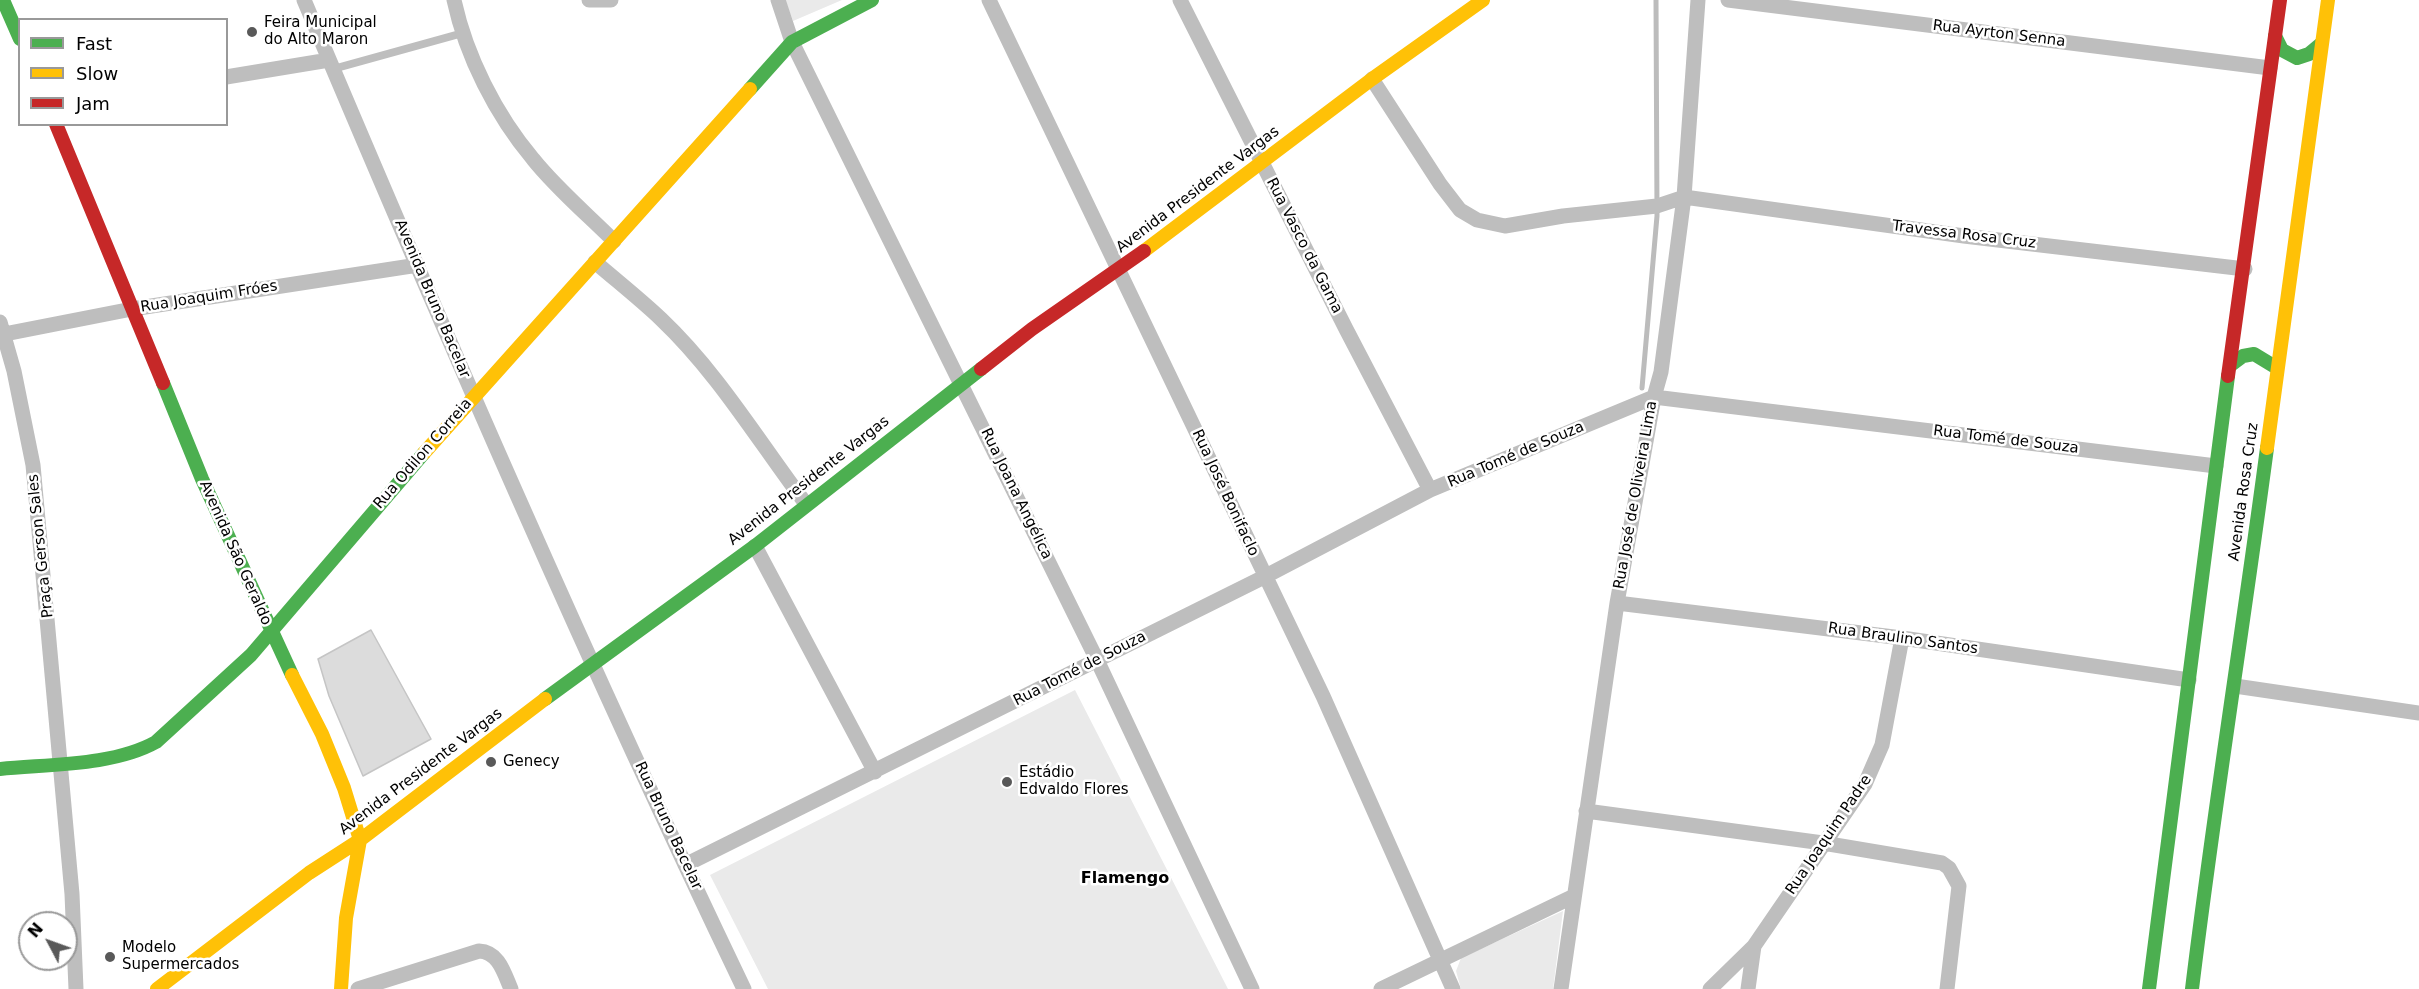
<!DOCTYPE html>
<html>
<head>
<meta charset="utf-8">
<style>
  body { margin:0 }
  #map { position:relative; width:2419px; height:989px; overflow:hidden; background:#fff; font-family:"DejaVu Sans",sans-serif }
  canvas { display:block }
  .legend { position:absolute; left:18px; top:18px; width:210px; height:108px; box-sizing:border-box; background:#fff; border:2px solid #999; margin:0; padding:8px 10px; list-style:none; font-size:18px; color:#000 }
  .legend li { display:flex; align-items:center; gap:12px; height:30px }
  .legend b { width:30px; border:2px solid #999 }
  .north { position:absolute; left:18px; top:911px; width:60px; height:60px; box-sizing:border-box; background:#fff; border:2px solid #999; border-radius:50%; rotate:311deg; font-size:16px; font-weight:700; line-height:24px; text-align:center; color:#000 }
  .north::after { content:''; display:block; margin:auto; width:21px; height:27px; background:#595959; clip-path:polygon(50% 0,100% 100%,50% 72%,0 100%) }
</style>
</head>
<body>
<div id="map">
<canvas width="2419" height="989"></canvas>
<ul class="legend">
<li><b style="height:8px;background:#4caf50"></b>Fast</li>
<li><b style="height:8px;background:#ffc107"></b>Slow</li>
<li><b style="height:8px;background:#c62828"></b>Jam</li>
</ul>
<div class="north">N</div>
</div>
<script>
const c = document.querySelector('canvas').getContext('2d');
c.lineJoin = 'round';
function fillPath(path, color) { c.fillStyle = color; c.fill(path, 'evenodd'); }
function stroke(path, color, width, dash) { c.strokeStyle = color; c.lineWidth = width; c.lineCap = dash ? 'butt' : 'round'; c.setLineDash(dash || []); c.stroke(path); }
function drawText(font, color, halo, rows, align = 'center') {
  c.font = font + ' "DejaVu Sans",sans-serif'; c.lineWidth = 5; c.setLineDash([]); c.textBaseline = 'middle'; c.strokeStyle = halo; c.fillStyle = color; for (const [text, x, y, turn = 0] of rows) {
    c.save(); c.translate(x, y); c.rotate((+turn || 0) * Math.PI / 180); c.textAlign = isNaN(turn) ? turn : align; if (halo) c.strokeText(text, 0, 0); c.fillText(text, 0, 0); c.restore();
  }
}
fillPath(new Path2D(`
  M 785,0 L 842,0 L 793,21 Z
  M 1075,690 L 1228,989 L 768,989 L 710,875 Z
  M 1563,911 L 1553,989 L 1461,989 L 1456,971 L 1461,958 Z`), '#eaeaea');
stroke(new Path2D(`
  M 1642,388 L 1657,216 L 1656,0`), '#bcbcbc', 5);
const building = new Path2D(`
  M 371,630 L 431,739 L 363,776 L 329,696 L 318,659 Z`);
fillPath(building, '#dcdcdc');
stroke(building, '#c5c5c5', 1.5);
stroke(new Path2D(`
  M 333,69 L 463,33`), '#bebebe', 8);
stroke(new Path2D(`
  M 304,0 C 444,332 588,664 744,989
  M 454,0 C 466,56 496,115 533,159 C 557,189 587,214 614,241
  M 589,0 L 611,0
  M 778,0 L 792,42 L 1097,660 L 1252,989
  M 989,0 L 1323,696 L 1453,989
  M 1180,0 L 1346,329 L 1430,490
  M 1728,0 L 2270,68
  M 226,77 L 329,60
  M 1372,79 L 1440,184 L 1460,210 L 1477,220 L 1505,226 L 1563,216 L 1657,206 L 1684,197 L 1964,236 L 2245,269
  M 595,262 C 617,281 640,299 661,319 C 718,373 759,442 806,504
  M 0,322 L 14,371 L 33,465 L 72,894 L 76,989
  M 0,335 L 132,309 L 418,265
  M 755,546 L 875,772
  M 1617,603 L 1902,638 L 2189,680
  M 2235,686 L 2419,713
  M 1586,811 L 1823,843 L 1942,863 L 1949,868 L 1959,886 L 1947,989
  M 685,865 L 1264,577 L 1430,490 L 1654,397 L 2216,466
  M 358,989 L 479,951 C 499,952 504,973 511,989
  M 1381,989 L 1574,896
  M 1561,989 L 1617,603 L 1654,397 L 1661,372 L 1684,197 L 1698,0
  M 1710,989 L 1754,946
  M 1748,989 L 1754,946 L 1865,784 L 1882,745 L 1902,638`), '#bebebe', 15);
stroke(new Path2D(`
  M 3,0 L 20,39
  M 2275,36 L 2282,50 L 2297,58 L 2309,54 L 2321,44
  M 750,89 L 792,42 L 872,0
  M 2231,365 L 2243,356 L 2254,354 L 2277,368
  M 163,383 L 202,479 L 292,675
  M 545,699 L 755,546 L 981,369
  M 0,769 C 49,764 113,766 156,742 L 251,655 L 424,453
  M 2149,989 L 2228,376
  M 2192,989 C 2214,808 2243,629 2267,448`), '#4caf50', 14);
stroke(new Path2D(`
  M 1144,251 L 1372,79 L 1483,0
  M 2267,448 L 2328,0
  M 424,453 L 750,89
  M 292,675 L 322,734 L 344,788 L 360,840 L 346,918 L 341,989
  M 157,989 L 309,873 L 360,840 L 545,699`), '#ffc107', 14);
stroke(new Path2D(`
  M 56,124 L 163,383
  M 981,369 L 1032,329 L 1144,251
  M 2228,376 L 2280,0`), '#c62828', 14);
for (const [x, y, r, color] of [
  [252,32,6,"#595959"],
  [491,762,6,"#595959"],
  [1007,782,6,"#595959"],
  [110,957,6,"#595959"]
]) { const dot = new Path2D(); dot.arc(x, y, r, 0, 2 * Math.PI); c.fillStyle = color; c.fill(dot); stroke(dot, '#fff', 2); }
drawText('15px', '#000', '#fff', [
  ["Feira Municipal",264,23],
  ["do Alto Maron",264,40],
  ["Genecy",503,762],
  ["Estádio",1019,773],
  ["Edvaldo Flores",1019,790],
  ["Modelo",122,948],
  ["Supermercados",122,965]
], 'left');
drawText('15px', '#000', '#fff', [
  ["Rua Ayrton Senna",1999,34,7],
  ["Avenida Presidente Vargas",1198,190,-37],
  ["Travessa Rosa Cruz",1964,235,7],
  ["Rua Vasco da Gama",1304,246,63],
  ["Rua Joaquim Fróes",209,297,-9],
  ["Avenida Bruno Bacelar",432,299,67],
  ["Rua Tomé de Souza",2006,440,7],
  ["Rua Odilon Correia",423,454,-49],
  ["Rua Tomé de Souza",1516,455,-23],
  ["Avenida Presidente Vargas",809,481,-38],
  ["Avenida Rosa Cruz",2244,492,-82],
  ["Rua José Bonifaclo",1225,493,65],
  ["Rua Joana Angélica",1016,494,64],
  ["Rua José de Oliveira Lima",1636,495,-80],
  ["Praça Gerson Sales",41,546,-96],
  ["Avenida São Geraldo",235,553,66],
  ["Rua Braulino Santos",1903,639,8],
  ["Rua Tomé de Souza",1080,669,-27],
  ["Avenida Presidente Vargas",421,772,-37],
  ["Rua Bruno Bacelar",668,826,65],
  ["Rua Joaquim Padre",1829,835,-56]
]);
drawText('bold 16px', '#000', '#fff', [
  ["Flamengo",1125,879]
]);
</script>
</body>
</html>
